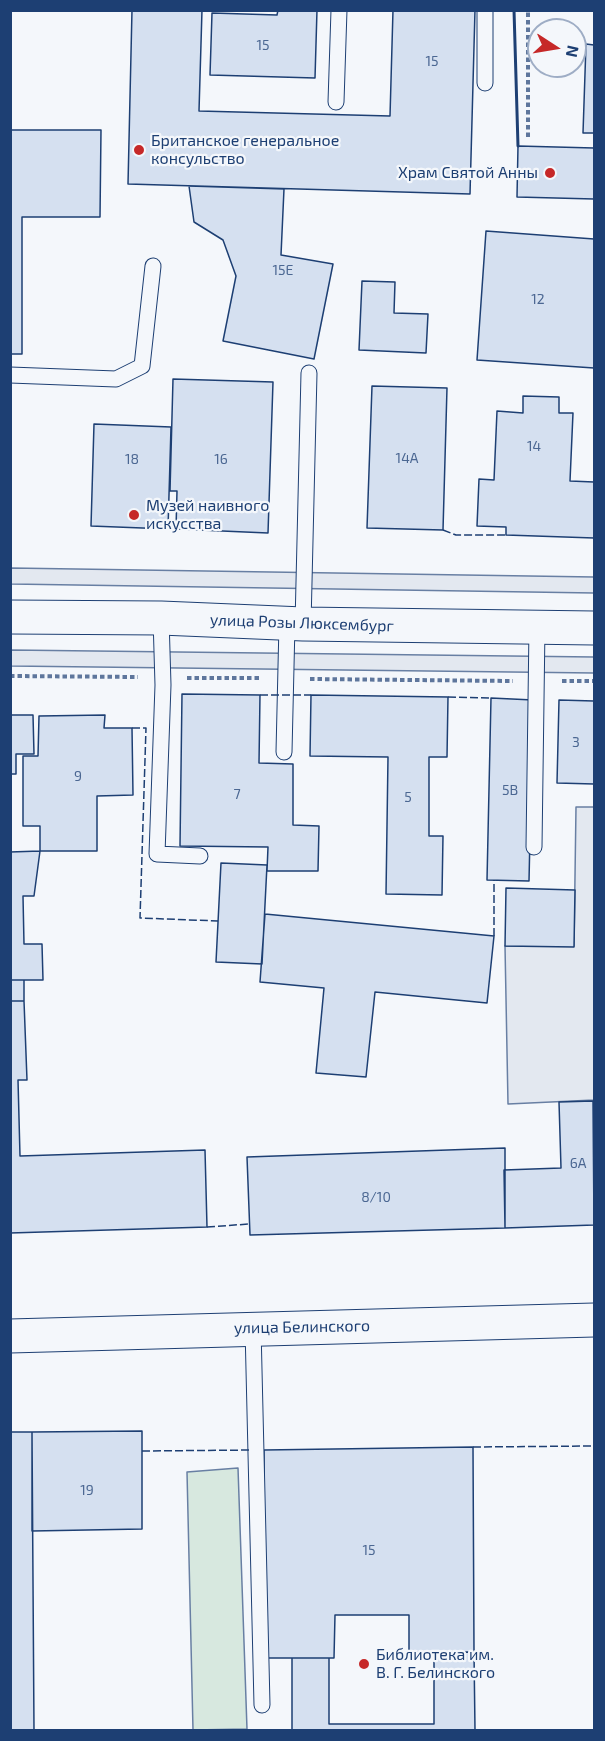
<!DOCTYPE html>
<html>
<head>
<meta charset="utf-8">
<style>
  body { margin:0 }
  #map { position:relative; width:605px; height:1741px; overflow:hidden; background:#f4f7fb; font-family:"Exo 2",sans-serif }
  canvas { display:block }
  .frame { position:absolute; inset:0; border:12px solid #1d3f73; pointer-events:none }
  .north { position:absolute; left:527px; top:18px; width:60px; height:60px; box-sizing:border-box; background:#f4f7fb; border:2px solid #9eadc5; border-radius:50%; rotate:102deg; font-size:16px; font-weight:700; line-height:24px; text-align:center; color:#1d3f73 }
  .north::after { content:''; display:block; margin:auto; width:21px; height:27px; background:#c62828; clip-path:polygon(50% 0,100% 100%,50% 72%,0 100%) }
</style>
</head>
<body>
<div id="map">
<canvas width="605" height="1741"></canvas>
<div class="frame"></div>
<div class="north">N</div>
</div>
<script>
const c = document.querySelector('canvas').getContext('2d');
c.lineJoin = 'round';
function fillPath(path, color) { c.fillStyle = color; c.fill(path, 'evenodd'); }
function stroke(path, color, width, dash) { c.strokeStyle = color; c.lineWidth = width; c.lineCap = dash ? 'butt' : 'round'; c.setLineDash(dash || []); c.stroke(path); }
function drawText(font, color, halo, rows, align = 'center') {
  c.font = font + ' "Exo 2",sans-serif'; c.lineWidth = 4.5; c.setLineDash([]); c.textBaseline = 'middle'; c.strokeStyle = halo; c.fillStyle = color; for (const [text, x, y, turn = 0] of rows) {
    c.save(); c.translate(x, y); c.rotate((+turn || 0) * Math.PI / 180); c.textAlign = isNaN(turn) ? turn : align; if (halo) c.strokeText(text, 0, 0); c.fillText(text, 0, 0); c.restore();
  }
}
const green = new Path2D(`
  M 238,1468 L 247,1729 L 193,1730 L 187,1472 Z`);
fillPath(green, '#d7e8df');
stroke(green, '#687fa3', 1.5);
const parking = new Path2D(`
  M 11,568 L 594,577 L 594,593 L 11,584 Z
  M 11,650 L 594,657 L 594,673 L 11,666 Z
  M 576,807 L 594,807 L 594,1100 L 508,1104 L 505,946 L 574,946 Z`);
fillPath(parking, '#e3e8f0');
stroke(parking, '#687fa3', 1.5);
const building = new Path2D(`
  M 132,10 L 202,10 L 199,111 L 390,116 L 393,10 L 475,10 L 470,194 L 128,184 Z
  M 278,10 L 317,10 L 315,78 L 210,75 L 212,13 L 277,15 Z
  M 586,44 L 594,45 L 594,133 L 583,133 Z
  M 10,130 L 101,130 L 100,217 L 22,217 L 22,354 L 10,354 Z
  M 518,146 L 594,148 L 594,199 L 517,197 Z
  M 189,186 L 284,189 L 281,255 L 333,264 L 314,359 L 223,341 L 236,276 L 223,240 L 194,222 Z
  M 486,231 L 594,239 L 594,368 L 477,360 Z
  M 362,281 L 395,282 L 394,313 L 428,314 L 426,353 L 359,350 Z
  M 173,379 L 273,382 L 268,533 L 176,529 L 177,491 L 170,491 Z
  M 372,386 L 447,388 L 443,530 L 367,528 Z
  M 523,396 L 559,397 L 559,413 L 573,413 L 570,481 L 594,482 L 594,538 L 506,535 L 506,527 L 477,526 L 479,479 L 494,480 L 497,411 L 523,413 Z
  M 94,424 L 171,427 L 168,529 L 91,526 Z
  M 182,694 L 260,695 L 259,763 L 293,764 L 293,825 L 319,826 L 318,871 L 267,871 L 268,847 L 180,846 Z
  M 311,695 L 448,697 L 447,757 L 429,757 L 429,836 L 443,836 L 442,895 L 386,894 L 388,757 L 310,756 Z
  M 491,698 L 533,700 L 529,881 L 487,880 Z
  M 559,700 L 594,701 L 594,784 L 557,783 Z
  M 10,715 L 33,715 L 34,754 L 16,754 L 16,774 L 10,774 Z
  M 105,715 L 104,728 L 132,728 L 133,795 L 97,796 L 97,851 L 40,851 L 40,826 L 23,826 L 23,756 L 38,756 L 39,716 Z
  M 40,851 L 34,896 L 23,896 L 24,944 L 42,944 L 43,980 L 10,980 L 10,852 Z
  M 221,863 L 267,865 L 262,964 L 216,962 Z
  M 506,888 L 575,890 L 574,947 L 505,946 Z
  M 265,914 L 494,936 L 487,1003 L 375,992 L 366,1077 L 316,1073 L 324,988 L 260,982 Z
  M 10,980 L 24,980 L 24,1001 L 10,1001 Z
  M 10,1001 L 24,1001 L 27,1080 L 18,1080 L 20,1156 L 205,1150 L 207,1227 L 10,1233 Z
  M 593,1101 L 594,1225 L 505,1228 L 504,1170 L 561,1168 L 559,1102 Z
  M 505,1148 L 505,1228 L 250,1235 L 247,1157 Z
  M 142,1431 L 142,1529 L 32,1531 L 32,1432 Z
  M 10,1432 L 32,1432 L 34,1730 L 10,1730 Z
  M 473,1447 L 474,1652 L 409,1652 L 409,1615 L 335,1615 L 334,1658 L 264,1658 L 264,1450 Z
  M 474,1652 L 475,1730 L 292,1730 L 292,1658 L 329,1658 L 329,1724 L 434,1724 L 434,1653 Z`);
fillPath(building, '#d5e0f0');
stroke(building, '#1d3f73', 1.5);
const service = new Path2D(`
  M 485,83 L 485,10
  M 336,102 L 339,10
  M 10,375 L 116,379 L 142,366 L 153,266
  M 161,618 L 163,685 L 157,854 L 200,856
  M 303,624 L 309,373
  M 284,752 L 287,624
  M 534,847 L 537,627
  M 253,1328 L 262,1705`);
const secondary = new Path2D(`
  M 10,617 L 161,618 L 303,624 L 594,628
  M 10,1336 L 594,1320`);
stroke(service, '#1d3f73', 17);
stroke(secondary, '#1d3f73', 35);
stroke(new Path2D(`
  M 528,137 L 528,10
  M 10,676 L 138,677
  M 187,678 L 261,678
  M 310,679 L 513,681
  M 562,681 L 594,681`), '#5e769c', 4, [4.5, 3]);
stroke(service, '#f4f7fb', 15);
stroke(secondary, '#f4f7fb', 33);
stroke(new Path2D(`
  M 443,530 L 456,535 L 506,535
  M 260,695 L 311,695
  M 448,697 L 491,698
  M 132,728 L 146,728 L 140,918 L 218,921
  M 494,936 L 494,880
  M 207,1227 L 249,1224
  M 473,1447 L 594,1446
  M 142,1451 L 252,1450`), '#1d3f73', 1.5, [8, 3]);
stroke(new Path2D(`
  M 514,10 L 518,146`), '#1d3f73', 3);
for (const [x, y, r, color] of [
  [139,150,6,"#c62828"],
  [550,173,6,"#c62828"],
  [134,515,6,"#c62828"],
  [364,1664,6,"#c62828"]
]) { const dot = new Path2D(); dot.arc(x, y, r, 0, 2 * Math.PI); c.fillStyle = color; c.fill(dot); stroke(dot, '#f4f7fb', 2); }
drawText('14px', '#4b6792', null, [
  ["15",263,45],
  ["15",432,61],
  ["15Е",283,270],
  ["12",538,299],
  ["14",534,446],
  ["14А",407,458],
  ["18",132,459],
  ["16",221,459],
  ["3",576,742],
  ["9",78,776],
  ["5В",510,790],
  ["7",237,794],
  ["5",408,797],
  ["6А",578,1163],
  ["8/10",376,1197],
  ["19",87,1490],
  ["15",369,1550]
]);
drawText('16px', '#1d3f73', '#f4f7fb', [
  ["Британское генеральное",151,141],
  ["консульство",151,159],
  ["Храм Святой Анны",538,173,"right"],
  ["Музей наивного",146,506],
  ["искусства",146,524],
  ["Библиотека им.",376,1655],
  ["В. Г. Белинского",376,1673]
], 'left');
drawText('16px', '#1d3f73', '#f4f7fb', [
  ["улица Розы Люксембург",302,623,2],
  ["улица Белинского",302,1327,-1]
]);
</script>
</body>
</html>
